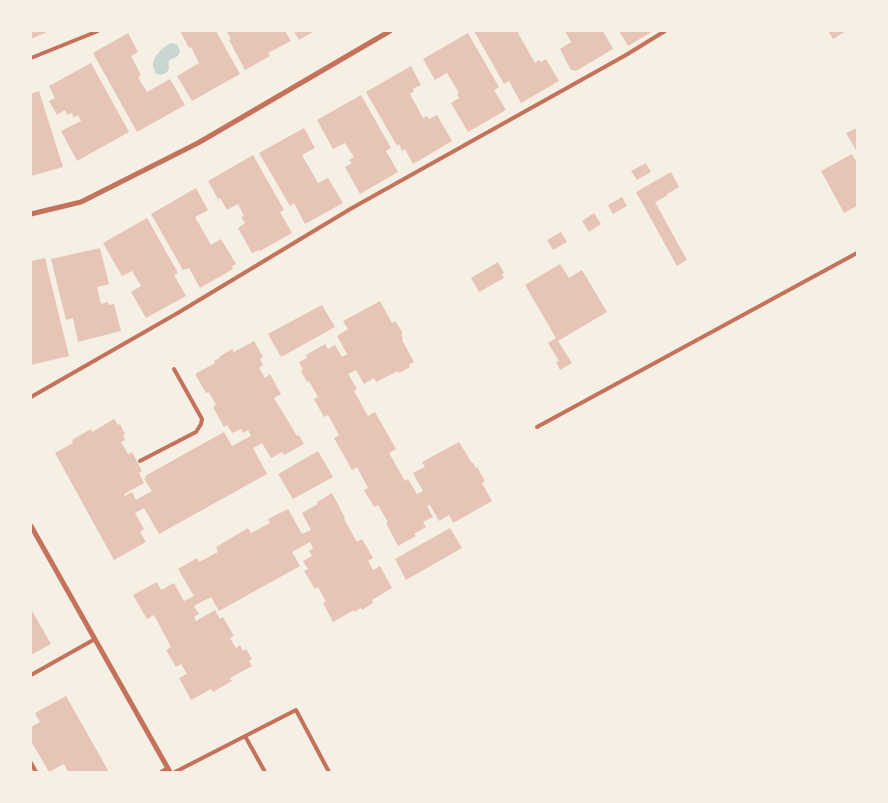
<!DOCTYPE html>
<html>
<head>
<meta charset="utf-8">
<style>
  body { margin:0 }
  #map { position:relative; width:888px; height:803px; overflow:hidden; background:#f6efe4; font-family:Ubuntu,sans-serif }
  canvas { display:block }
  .frame { position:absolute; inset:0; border:32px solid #f6efe4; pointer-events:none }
</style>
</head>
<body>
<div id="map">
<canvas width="888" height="803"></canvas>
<div class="frame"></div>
</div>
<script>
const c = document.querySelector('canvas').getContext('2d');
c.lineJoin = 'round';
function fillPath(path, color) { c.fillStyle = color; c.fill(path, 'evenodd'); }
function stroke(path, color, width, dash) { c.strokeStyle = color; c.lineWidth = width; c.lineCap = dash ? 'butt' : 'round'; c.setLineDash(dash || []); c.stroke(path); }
fillPath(new Path2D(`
  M 171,43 L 177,44 L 180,51 L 178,56 C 169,61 168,58 169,69 L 166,73 L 161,75 L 156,74 C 155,72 153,68 153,66 C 152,57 164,46 171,43 Z`), '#c9d6d2');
fillPath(new Path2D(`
  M 31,31 L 49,31 L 31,39 Z
  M 180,31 L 216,31 L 240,74 L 192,101 L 177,76 L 199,63 L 191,47 L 189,48 Z
  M 226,31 L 285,31 L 291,41 L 268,53 L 270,56 L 245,70 L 229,40 L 231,39 Z
  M 294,31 L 315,31 L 299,40 Z
  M 474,31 L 521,31 L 518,33 L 535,63 L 539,60 L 541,62 L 546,59 L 559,81 L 521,103 L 509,81 L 504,84 Z
  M 565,31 L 603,31 L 613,49 L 576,71 L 571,70 L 560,49 L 571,42 Z
  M 619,31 L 653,31 L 628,46 Z
  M 828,31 L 846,31 L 833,39 Z
  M 128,33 L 138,52 L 131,56 L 141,75 L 138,77 L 147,92 L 170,79 L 185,105 L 137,132 L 93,53 Z
  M 468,33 L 499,87 L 494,90 L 506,110 L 468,132 L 451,103 L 459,98 L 457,94 L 459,93 L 447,73 L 435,80 L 423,59 Z
  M 91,63 L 129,132 L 77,161 L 61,131 L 81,121 L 78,115 L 74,118 L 72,113 L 67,115 L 65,110 L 57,115 L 49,101 L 55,98 L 49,86 Z
  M 411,66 L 421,85 L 413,89 L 414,91 L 410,94 L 423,118 L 427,116 L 429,119 L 437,115 L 452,141 L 413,164 L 405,149 L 402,151 L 399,144 L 397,146 L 366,92 Z
  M 39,91 L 63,167 L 31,176 L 31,94 Z
  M 361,95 L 391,148 L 386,151 L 398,172 L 360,194 L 345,167 L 352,163 L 349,160 L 354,157 L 345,143 L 333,149 L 317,120 Z
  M 304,128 L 315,148 L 302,155 L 318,183 L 328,178 L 343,203 L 305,224 L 294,203 L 290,206 L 259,153 Z
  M 857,128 L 857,152 L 846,133 Z
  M 852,154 L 857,163 L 857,206 L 844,213 L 821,171 Z
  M 253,155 L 284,210 L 280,212 L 292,233 L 260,251 L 259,250 L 252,253 L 238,228 L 245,223 L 241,217 L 244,216 L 238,204 L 227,210 L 220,198 L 218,199 L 208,181 Z
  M 646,163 L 651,172 L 637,180 L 631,171 Z
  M 671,172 L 679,187 L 667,194 L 668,195 L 655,202 L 687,260 L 677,266 L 636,192 Z
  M 196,188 L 208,210 L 195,217 L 211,245 L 221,239 L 236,264 L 232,266 L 233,269 L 200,288 L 189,268 L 183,270 L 151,214 Z
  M 622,197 L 627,206 L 613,214 L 608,205 Z
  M 594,213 L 601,224 L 589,232 L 582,221 Z
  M 147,218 L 178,273 L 174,275 L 186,296 L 146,318 L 131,292 L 141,286 L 132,271 L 122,276 L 103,243 Z
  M 561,232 L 567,242 L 553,250 L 547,240 Z
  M 100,248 L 109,284 L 97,287 L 101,304 L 108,302 L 109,305 L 114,304 L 121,331 L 78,342 L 73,318 L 66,320 L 51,259 Z
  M 45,258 L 69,356 L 31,365 L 31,261 Z
  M 498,262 L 504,273 L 502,274 L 504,278 L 479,292 L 471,278 Z
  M 560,264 L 569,278 L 582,270 L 607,312 L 558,341 L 572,363 L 560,370 L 556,362 L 559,361 L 548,343 L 556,338 L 525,285 Z
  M 380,301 L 392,323 L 395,321 L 403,333 L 401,334 L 403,339 L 402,340 L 414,362 L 409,365 L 410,367 L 399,373 L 398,371 L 376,382 L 374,378 L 364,384 L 356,370 L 348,374 L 357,389 L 354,391 L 368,416 L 375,412 L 396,449 L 389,453 L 405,481 L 408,479 L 417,494 L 423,491 L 413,473 L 425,467 L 422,462 L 459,442 L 472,463 L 473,463 L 476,468 L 477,467 L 485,481 L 482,483 L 492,501 L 453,523 L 449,515 L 439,521 L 430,505 L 427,506 L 433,517 L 423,522 L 426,527 L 414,534 L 416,536 L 398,546 L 386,523 L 388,522 L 378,505 L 374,507 L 364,490 L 368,488 L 357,467 L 352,470 L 334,438 L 339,435 L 328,415 L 324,417 L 314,399 L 318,397 L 309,381 L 307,382 L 301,371 L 303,370 L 299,362 L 307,358 L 306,355 L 325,344 L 328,349 L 335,345 L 342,357 L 347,354 L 337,336 L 348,329 L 343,321 Z
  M 322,305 L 335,327 L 281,357 L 268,334 Z
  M 254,341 L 263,357 L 260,359 L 263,365 L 259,368 L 265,378 L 270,374 L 281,394 L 274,398 L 288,421 L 297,436 L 299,435 L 304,444 L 284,455 L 282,452 L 271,458 L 262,443 L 253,448 L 267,474 L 159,534 L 144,508 L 135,513 L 144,529 L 140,532 L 146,542 L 114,560 L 55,453 L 73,443 L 72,440 L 91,429 L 92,432 L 114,419 L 118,425 L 120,424 L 125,434 L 123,435 L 125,440 L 121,442 L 128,454 L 132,452 L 142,471 L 139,473 L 144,483 L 124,494 L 125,496 L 132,492 L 136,500 L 152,491 L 144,479 L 146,478 L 145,476 L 224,432 L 232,446 L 251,436 L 248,430 L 243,433 L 241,429 L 232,433 L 227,425 L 224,427 L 213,407 L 216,405 L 209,392 L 206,393 L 195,374 L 215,363 L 214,361 L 220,358 L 219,357 L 232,349 L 234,352 Z
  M 318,451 L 333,477 L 293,499 L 278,474 Z
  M 332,493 L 345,518 L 344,519 L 357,542 L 362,539 L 373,558 L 368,561 L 373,570 L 380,566 L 392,588 L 372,600 L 373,603 L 362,610 L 361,608 L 354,612 L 354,610 L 333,622 L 323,603 L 326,602 L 318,587 L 315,589 L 304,571 L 308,569 L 303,561 L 312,556 L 309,551 L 313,548 L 310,542 L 292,552 L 300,566 L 219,611 L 211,597 L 194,606 L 199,614 L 194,617 L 196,621 L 215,610 L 220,619 L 223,617 L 234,636 L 230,638 L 236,648 L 240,645 L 243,651 L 246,649 L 252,659 L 249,661 L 252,666 L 230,678 L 232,681 L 213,692 L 211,689 L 191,700 L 179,678 L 187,674 L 181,664 L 176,667 L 166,650 L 171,647 L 154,615 L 147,619 L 133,595 L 157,582 L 161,590 L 174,583 L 184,601 L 194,596 L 178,569 L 197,558 L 199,562 L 218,552 L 216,547 L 248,528 L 251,533 L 270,523 L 268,519 L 288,509 L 302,534 L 311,530 L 302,513 L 318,504 L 317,502 Z
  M 450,528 L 462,548 L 406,580 L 395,559 Z
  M 31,609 L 51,644 L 31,655 Z
  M 66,696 L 109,772 L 68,772 L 64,764 L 49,772 L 31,741 L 31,727 L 40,722 L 35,713 Z`), '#e6c5b7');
stroke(new Path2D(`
  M 31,58 L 98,31
  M 31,397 L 176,314 L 352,208 L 626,55 L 665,31
  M 537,427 L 857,253
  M 140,461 L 196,432 L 201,424 L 202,419 L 174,369
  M 31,675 L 95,639
  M 245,736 L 265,772
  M 31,763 L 36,772
  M 161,772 L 168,768
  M 175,772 L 296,710 L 329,772`), '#c5725c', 4);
stroke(new Path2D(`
  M 31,214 L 81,202 L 198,143 L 390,31
  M 31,526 L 170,772`), '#c5725c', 5);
</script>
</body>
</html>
